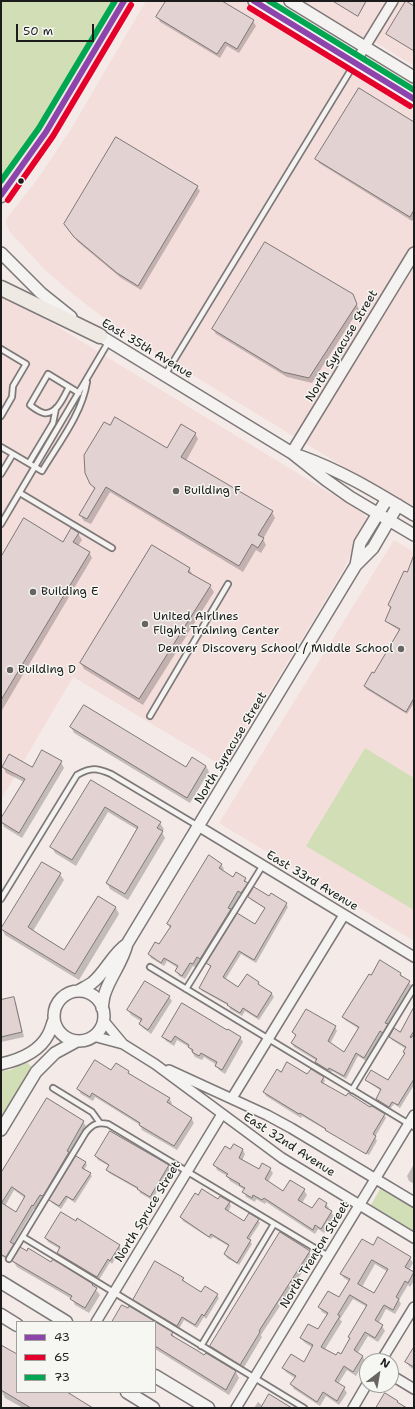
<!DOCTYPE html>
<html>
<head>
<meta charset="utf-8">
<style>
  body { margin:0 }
  #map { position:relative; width:415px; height:1409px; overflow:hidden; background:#f4eae8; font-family:"Shantell Sans",sans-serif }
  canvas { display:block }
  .frame { position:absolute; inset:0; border:2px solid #1c1c1c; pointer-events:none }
  .legend { position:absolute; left:16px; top:1321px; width:140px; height:72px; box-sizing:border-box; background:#f6f6f2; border:1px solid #9f9f9c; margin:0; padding:5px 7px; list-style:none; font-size:12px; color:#1c1c1c }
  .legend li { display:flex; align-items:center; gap:8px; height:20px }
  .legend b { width:20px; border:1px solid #9f9f9c }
  .north { position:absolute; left:359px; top:1353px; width:40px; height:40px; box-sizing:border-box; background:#f6f6f2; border:1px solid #9f9f9c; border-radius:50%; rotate:31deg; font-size:11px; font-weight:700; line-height:16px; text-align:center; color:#1c1c1c }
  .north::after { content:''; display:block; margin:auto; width:14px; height:18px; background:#686463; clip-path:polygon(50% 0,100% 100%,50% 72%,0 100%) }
  .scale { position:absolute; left:16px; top:24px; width:78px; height:18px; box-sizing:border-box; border:2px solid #1c1c1c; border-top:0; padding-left:5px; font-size:12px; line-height:14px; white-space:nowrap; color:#1c1c1c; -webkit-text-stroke:3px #f6f6f2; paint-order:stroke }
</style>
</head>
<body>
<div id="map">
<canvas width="415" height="1409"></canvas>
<div class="frame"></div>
<ul class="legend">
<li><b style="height:5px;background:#8e44ad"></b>43</li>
<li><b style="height:5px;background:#e4002b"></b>65</li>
<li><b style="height:5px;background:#00a651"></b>73</li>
</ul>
<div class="north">N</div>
<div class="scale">50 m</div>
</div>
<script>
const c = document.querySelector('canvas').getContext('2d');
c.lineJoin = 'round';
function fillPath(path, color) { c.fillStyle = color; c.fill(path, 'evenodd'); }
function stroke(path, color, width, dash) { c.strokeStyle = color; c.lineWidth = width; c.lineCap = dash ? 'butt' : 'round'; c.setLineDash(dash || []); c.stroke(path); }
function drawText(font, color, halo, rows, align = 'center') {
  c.font = font + ' "Shantell Sans",sans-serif'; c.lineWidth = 3; c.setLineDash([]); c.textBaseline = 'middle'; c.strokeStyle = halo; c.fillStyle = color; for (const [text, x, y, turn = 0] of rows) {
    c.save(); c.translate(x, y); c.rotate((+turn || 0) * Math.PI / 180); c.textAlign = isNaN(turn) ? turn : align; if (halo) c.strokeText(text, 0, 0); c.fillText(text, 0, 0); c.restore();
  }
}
fillPath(new Path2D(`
  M 146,1 L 244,1 L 338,58 L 362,76 L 414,108 L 414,509 L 128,336 L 75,296 L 45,270 L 10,232 L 6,223 L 7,218 L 39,177 L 71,129 Z
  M 302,1 L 414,1 L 414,66 L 380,45 L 353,32 Z
  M 1,292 L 138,376 L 363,513 L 367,517 L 368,521 L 367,525 L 353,549 L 343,571 L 224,767 L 73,677 L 1,800 Z
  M 394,540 L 414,552 L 414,941 L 219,823 Z`), '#f4dedb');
fillPath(new Path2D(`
  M 1,1 L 115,1 C 78,62 43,123 1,180 Z
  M 365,748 L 414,778 L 414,910 L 306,846 Z
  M 26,1062 L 32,1067 L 1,1123 L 1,1071 L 11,1070 Z
  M 380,1189 L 414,1209 L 414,1231 L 371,1205 Z`), '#d1deb6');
fillPath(new Path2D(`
  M 167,1 L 220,1 L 253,21 L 256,26 L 239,53 L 227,46 L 220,58 L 160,22 L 158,17 Z
  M 333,1 L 367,1 L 358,16 Z
  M 414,124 L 414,218 L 412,221 L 319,163 L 317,159 Z
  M 197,187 L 200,191 L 141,290 L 121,278 L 78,242 L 68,229 Z
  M 353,298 L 359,309 L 312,383 L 287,377 L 216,334 L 213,329 Z
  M 195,433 L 198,439 L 186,461 L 272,512 L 275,518 L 263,539 L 266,545 L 261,553 L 256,550 L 243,572 L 110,492 L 91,524 L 84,521 L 80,515 L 95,490 L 91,483 L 167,450 Z
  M 78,533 L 82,540 L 78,546 L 89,552 L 92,558 L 1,712 L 1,559 L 64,543 Z
  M 414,565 L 414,703 L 407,714 L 366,689 L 365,686 L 375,674 L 400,631 L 388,623 L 386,620 L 391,609 L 389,605 L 407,573 Z
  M 189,569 L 193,575 L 210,586 L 214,592 L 143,705 L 84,669 L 81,663 Z
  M 71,727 L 187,769 L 206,766 L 209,772 L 190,803 L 74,733 Z
  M 61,762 L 64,768 L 22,838 L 4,827 L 1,820 L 24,782 L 6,773 L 3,767 L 32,769 Z
  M 91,781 L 160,823 L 164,829 L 162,832 L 165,838 L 128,900 L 110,889 L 107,883 L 138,830 L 108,812 L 76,866 L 55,853 L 52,847 Z
  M 221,864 L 224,869 L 222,871 L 233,878 L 245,879 L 249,888 L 244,897 L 240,895 L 231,911 L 233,914 L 203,963 L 200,961 L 196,968 L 193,966 L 185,979 L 179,976 L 176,971 L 178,968 L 167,961 L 164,966 L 151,958 L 149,954 L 159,946 L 170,928 L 168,924 Z
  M 60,874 L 64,880 L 33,931 L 65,951 L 98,897 L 116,908 L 119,914 L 79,980 L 5,935 L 2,929 Z
  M 249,897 L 270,897 L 286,904 L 288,907 L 256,963 L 241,954 L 225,980 L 239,989 L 258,982 L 260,986 L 272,994 L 274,997 L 259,1020 L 245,1011 L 242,1016 L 230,1009 L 229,1006 L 202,991 L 200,988 L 211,968 L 208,963 L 255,926 L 266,909 L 251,900 Z
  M 400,974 L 411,985 L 387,1026 L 389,1029 L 385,1036 L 382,1034 L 366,1061 L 358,1056 L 346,1079 L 332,1071 L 330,1073 L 318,1066 L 316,1062 L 317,1061 L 294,1047 L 292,1043 L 296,1036 L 293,1032 L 335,1027 L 337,1031 L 330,1044 L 344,1053 L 359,1029 L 345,1020 L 343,1017 Z
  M 169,997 L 172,1001 L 151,1034 L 143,1028 L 140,1024 L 142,1022 L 131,1015 L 128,1010 Z
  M 13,999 L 16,1003 L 24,1037 L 1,1042 L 1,1001 Z
  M 414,1018 L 414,1085 L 400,1108 L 394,1104 L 390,1109 L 378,1102 L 377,1099 L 381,1091 L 368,1082 L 366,1080 L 388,1082 L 405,1054 L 404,1052 L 406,1049 L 392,1040 L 390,1037 L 400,1033 Z
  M 228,1032 L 240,1037 L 243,1042 L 225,1074 L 219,1070 L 217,1065 L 204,1057 L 202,1060 L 195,1057 L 189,1047 L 177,1040 L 174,1046 L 166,1041 L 163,1037 Z
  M 112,1071 L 128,1072 L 130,1075 L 169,1098 L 172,1103 L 170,1106 L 191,1118 L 194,1123 L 177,1150 L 142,1130 L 140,1125 L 95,1097 L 93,1101 L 81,1094 L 78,1089 Z
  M 281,1073 L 323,1077 L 325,1081 L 323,1084 L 346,1098 L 384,1114 L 386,1118 L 375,1137 L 377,1141 L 369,1155 L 302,1116 L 301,1118 L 266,1096 L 264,1092 Z
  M 83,1122 L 86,1126 L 69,1154 L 71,1157 L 45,1200 L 42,1198 L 36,1209 L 34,1209 L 13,1244 L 15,1248 L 8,1260 L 1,1256 L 1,1176 ZM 14,1190 L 25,1198 L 16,1213 L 5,1206 Z
  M 231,1150 L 243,1150 L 245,1154 L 242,1161 L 259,1170 L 270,1169 L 273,1173 L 268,1182 L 284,1192 L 290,1181 L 304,1190 L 307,1195 L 302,1203 L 313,1210 L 326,1204 L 329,1208 L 328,1210 L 331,1212 L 334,1216 L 324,1233 L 318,1229 L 315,1234 L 266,1202 L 265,1204 L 256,1199 L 255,1202 L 246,1197 L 244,1192 L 245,1190 L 230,1181 L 227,1176 L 217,1170 L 215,1165 Z
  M 96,1156 L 168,1166 L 170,1169 L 152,1200 L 140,1193 L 139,1190 L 109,1173 L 107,1170 L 109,1166 L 98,1160 Z
  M 85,1162 L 87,1165 L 84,1170 L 90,1174 L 92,1176 L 75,1203 L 68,1198 L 61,1209 L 52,1203 L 50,1200 Z
  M 414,1164 L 414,1184 L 409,1181 L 407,1176 Z
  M 218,1200 L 229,1202 L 231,1206 L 228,1212 L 245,1223 L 258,1220 L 260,1223 L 249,1240 L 252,1244 L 239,1265 L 227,1258 L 225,1254 L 230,1247 L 213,1237 L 211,1239 L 183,1221 L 181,1217 Z
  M 78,1220 L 119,1246 L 121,1249 L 112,1264 L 110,1262 L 99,1280 L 60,1256 L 58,1253 L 60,1249 L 48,1242 L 46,1238 L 76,1223 Z
  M 378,1239 L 410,1258 L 413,1263 L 409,1270 L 414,1274 L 414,1281 L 410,1287 L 408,1285 L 399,1300 L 401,1304 L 395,1314 L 386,1309 L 378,1324 L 382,1326 L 385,1331 L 378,1342 L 368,1336 L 357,1354 L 363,1357 L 365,1361 L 356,1376 L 347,1370 L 338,1384 L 344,1388 L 347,1393 L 339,1405 L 326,1396 L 320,1406 L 294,1389 L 291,1384 L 295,1378 L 286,1372 L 283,1368 L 304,1363 L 313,1348 L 304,1342 L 301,1338 L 318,1331 L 327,1315 L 322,1312 L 319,1307 L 340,1299 L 350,1282 L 344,1278 L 341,1274 L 373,1247 ZM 375,1264 L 388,1272 L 374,1294 L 362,1287 ZM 353,1299 L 367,1307 L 349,1337 L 350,1340 L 341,1355 L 336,1357 L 325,1349 L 342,1322 L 340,1319 Z
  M 27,1252 L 52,1263 L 92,1285 L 100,1295 L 89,1313 L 75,1305 L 72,1299 L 17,1267 L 13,1261 Z
  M 309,1252 L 312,1257 L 261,1335 L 262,1337 L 243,1369 L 213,1351 L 211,1346 Z
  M 183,1279 L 185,1282 L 201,1293 L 217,1295 L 219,1298 L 206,1319 L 204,1317 L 197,1328 L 184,1320 L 179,1329 L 137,1304 L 134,1300 Z
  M 155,1323 L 172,1333 L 175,1338 L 205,1356 L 206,1354 L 236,1372 L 239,1378 L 229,1395 L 155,1349 Z
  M 1,1346 L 17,1355 L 17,1392 L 65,1392 L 91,1408 L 23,1408 L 5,1398 L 1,1390 Z
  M 414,1349 L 414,1370 L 409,1366 L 406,1362 Z
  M 258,1402 L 263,1406 L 289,1408 L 254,1408 Z`), '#0003');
const building = new Path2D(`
  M 166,1 L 222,1 L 254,20 L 237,49 L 225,42 L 217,54 L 156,17 Z
  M 333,1 L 366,1 L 358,16 Z
  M 406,1 L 414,6 L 414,51 L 386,34 Z
  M 359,88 L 414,122 L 414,210 L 410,217 L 315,159 Z
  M 116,137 L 198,186 L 138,286 L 117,273 L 74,237 L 64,224 Z
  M 265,242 L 353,294 L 357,304 L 309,378 L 283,372 L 212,329 Z
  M 115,417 L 167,448 L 181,424 L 196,433 L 181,457 L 273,511 L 258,535 L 264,538 L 258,548 L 252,544 L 239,566 L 106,487 L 87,519 L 79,515 L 95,488 L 90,484 L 85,473 L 84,455 L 104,422 L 110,425 Z
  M 24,518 L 63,542 L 71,528 L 79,533 L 73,542 L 90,552 L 1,700 L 1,557 Z
  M 152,545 L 190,568 L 188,572 L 211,585 L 139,699 L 80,663 Z
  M 414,555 L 414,698 L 406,712 L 364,686 L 372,672 L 374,673 L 400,629 L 385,621 L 391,607 L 388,605 L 404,571 L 407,572 Z
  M 84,705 L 186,767 L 192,757 L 206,766 L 187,798 L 70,727 Z
  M 42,750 L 62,761 L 19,833 L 1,822 L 1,818 L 25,779 L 2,767 L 9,754 L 32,767 Z
  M 91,780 L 161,822 L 157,828 L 163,831 L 125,894 L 106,883 L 138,827 L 105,807 L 72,860 L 50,847 Z
  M 209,855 L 222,864 L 219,868 L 233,877 L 236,872 L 246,878 L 244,881 L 248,883 L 241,893 L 238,891 L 228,908 L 231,909 L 200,959 L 197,957 L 193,964 L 190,963 L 182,976 L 175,971 L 178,966 L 164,958 L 161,963 L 148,954 L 155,942 L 159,944 L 171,926 L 167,924 Z
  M 42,862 L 61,873 L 28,927 L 40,935 L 64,950 L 98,896 L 116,907 L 75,974 L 1,929 Z
  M 254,887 L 269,896 L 271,893 L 287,903 L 254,960 L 239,951 L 223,977 L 238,987 L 247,974 L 259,982 L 258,984 L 272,993 L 257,1017 L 243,1008 L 240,1013 L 227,1005 L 228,1004 L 199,988 L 211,966 L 206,963 L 237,913 L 255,924 L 265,908 L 248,897 Z
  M 380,960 L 401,973 L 400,975 L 410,981 L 385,1023 L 388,1024 L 383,1033 L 380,1031 L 364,1058 L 356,1053 L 344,1076 L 329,1068 L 328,1070 L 315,1062 L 317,1059 L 291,1043 L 296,1035 L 292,1032 L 306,1009 L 336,1026 L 328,1041 L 344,1052 L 359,1027 L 342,1017 L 369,974 L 371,975 Z
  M 145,981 L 170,996 L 148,1030 L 139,1024 L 142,1019 L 127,1010 Z
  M 14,997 L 22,1032 L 1,1037 L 1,1000 Z
  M 182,1003 L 227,1030 L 228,1029 L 241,1037 L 222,1070 L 215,1066 L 217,1062 L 201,1053 L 199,1056 L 192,1052 L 193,1050 L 188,1047 L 189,1045 L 175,1036 L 171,1042 L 162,1037 Z
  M 414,1007 L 414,1031 L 410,1037 L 411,1038 L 414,1034 L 414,1079 L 398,1105 L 392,1102 L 389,1107 L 376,1099 L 381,1089 L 365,1080 L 371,1070 L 388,1080 L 405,1053 L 403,1052 L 406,1047 L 389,1037 L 394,1028 L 400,1032 Z
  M 95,1060 L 111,1070 L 116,1063 L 129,1071 L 128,1073 L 170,1098 L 167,1102 L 192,1118 L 174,1146 L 139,1125 L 140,1123 L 92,1093 L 90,1097 L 77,1089 Z
  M 287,1062 L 307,1074 L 311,1069 L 324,1077 L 321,1082 L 346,1096 L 348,1093 L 370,1107 L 372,1106 L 385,1114 L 373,1134 L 376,1136 L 366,1154 L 325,1130 L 326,1129 L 300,1113 L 299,1114 L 263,1092 L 277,1069 L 281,1072 Z
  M 47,1098 L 84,1121 L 67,1151 L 69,1152 L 43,1196 L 40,1195 L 33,1206 L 32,1205 L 10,1242 L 14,1244 L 6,1257 L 2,1255 L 1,1257 L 1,1173 ZM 12,1187 L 25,1196 L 16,1212 L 2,1203 Z
  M 110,1131 L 169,1165 L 150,1197 L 137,1189 L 138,1188 L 106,1170 L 109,1165 L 95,1156 Z
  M 234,1144 L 243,1149 L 239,1158 L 259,1169 L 262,1163 L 271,1168 L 265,1179 L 283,1191 L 290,1180 L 305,1189 L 298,1200 L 312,1208 L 319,1198 L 327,1203 L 325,1207 L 332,1211 L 321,1229 L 315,1225 L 313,1230 L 264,1198 L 262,1200 L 253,1195 L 252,1198 L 242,1192 L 245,1188 L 239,1185 L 240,1184 L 226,1176 L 228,1174 L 213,1165 L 225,1146 L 230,1149 Z
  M 76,1156 L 86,1162 L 82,1168 L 91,1173 L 73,1200 L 66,1196 L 59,1206 L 49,1200 Z
  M 202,1189 L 218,1199 L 220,1196 L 230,1202 L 225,1209 L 244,1221 L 249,1213 L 259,1219 L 247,1238 L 251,1240 L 237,1263 L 224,1254 L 229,1245 L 211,1234 L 209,1237 L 180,1217 L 195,1193 L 198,1195 Z
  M 61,1212 L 76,1221 L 77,1218 L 120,1245 L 110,1261 L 108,1259 L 97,1277 L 57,1253 L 60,1247 L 45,1238 Z
  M 280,1232 L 310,1251 L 259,1331 L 260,1332 L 240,1365 L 210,1346 Z
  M 378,1237 L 411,1257 L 405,1267 L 414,1272 L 408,1283 L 405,1281 L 396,1297 L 399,1299 L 393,1310 L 384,1305 L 375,1320 L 383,1325 L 375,1338 L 365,1332 L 354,1350 L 363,1356 L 353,1372 L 344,1366 L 335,1381 L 345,1387 L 337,1401 L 323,1392 L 317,1402 L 290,1384 L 296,1376 L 282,1368 L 291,1354 L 304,1362 L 313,1345 L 300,1338 L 308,1324 L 318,1329 L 328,1313 L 318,1307 L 328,1291 L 339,1297 L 350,1279 L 340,1274 L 362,1239 L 373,1245 ZM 372,1260 L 388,1269 L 374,1293 L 358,1284 ZM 350,1295 L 367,1305 L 348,1337 L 350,1338 L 341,1354 L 338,1352 L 336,1355 L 321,1347 L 340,1316 L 338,1315 Z
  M 20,1247 L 27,1251 L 28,1248 L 51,1262 L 53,1259 L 93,1284 L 92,1285 L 97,1288 L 85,1308 L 70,1299 L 72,1296 L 12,1261 Z
  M 155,1261 L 184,1278 L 182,1280 L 201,1292 L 205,1286 L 218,1294 L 204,1316 L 202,1314 L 195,1325 L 182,1317 L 177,1326 L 133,1300 Z
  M 122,1305 L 128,1308 L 129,1306 L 173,1332 L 171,1335 L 198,1351 L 204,1355 L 206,1353 L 236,1371 L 226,1390 L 155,1346 L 155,1322 L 112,1322 Z
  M 1,1345 L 17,1354 L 17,1392 L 67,1392 L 93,1408 L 31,1408 L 1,1390 Z
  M 414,1347 L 414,1367 L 405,1362 Z
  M 385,1393 L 398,1401 L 397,1402 L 407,1408 L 376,1408 Z
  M 269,1394 L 292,1408 L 261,1408 Z`);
fillPath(building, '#e2d2d1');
stroke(building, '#7d7978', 1);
const service = new Path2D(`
  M 1,349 L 26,364 L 13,386 L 12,397 L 1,416
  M 165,375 L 355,63
  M 69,387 C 64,396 57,415 44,413 C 39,412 34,408 30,405 L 48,374 L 79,393
  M 1,447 L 42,471 C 58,444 82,414 87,382
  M 29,463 L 53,423 L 56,408
  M 1,474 L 13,454
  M 20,493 L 112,548
  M 1,524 L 109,341
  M 150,716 L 228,584
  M 1,899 L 77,775 C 91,767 97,768 111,774 L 198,826
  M 150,967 L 414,1127
  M 186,989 L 263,865
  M 53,1088 L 92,1112 L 100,1123
  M 352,1090 L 414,988
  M 23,1237 L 304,1408
  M 9,1259 L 86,1132 C 93,1124 97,1122 108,1124 L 328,1256
  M 201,1346 L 274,1224`);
const minor = new Path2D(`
  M 355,63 L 393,1
  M 198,826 L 414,957
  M 103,1020 L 123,1044
  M 93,1036 L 123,1044 L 155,1064 L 282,1158 L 414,1238
  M 169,1070 L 267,1115 L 291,1128 L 414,1202
  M 232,1098 L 344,915
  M 96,1322 L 222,1114
  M 381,1361 L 414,1307
  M 391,1375 L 414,1389
  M 236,1408 L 414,1115
  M 353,1408 L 367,1384`);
const tertiary = new Path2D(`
  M 254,1 L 414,99
  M 290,1 L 414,77
  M 1,253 L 41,293 L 71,317
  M 94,332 L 292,453 L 326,480 L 350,497 L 414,535
  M 292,453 L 414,253
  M 300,456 C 342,471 376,492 414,515
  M 356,565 L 360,543 L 387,499
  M 78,991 C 83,988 88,986 92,983 C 106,972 112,954 127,944
  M54 1016a25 25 0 1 1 50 0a25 25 0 1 1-50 0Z
  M 102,1008 C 103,1004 103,1000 104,996 C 109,978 122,964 127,944 L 356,565 L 373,548 L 398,505
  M 1,1064 C 19,1060 39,1052 48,1035 C 51,1030 52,1024 54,1020
  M 1,1130 L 36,1072 L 55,1053 L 77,1041`);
const secondary = new Path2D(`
  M 1,1282 L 66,1322
  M 1,1315 L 17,1325
  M 155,1376 L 208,1408
  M 127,1392 L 153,1408`);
const primary = new Path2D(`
  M 1,195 L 46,132 L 124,1
  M 1,288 L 100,336`);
stroke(service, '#7d7978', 8);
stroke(minor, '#7d7978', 12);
stroke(tertiary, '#7d7978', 14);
stroke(secondary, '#7d7978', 15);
stroke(primary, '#7d7978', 17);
stroke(service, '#f5f3f1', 4.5);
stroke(minor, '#f5f3f1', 9);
stroke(tertiary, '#f5f3f1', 11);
stroke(secondary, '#f5f3f1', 12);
stroke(primary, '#eee9e2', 14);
stroke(new Path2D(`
  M 254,1 L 414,99
  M 1,195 L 46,132 L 124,1`), '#8e44ad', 6);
stroke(new Path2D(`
  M 250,8 L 410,106
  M 8,200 L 53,136 L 131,5`), '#e4002b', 6);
stroke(new Path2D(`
  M 269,1 L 414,90
  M 1,181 L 39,128 L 115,1`), '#00a651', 6);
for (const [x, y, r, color] of [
  [21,181,3.5,"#1c1c1c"],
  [176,491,4,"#686463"],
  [33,592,4,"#686463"],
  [145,624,4,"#686463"],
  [401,649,4,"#686463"],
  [10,670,4,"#686463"]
]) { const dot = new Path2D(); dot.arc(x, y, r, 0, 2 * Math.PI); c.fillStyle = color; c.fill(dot); stroke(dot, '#f6f6f2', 1.5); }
drawText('12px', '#1c1c1c', '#f6f6f2', [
  ["North Syracuse Street",342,346,-59],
  ["East 35th Avenue",147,349,31],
  ["North Syracuse Street",231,748,-59],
  ["East 33rd Avenue",312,881,31],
  ["East 32nd Avenue",289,1145,33],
  ["North Spruce Street",148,1212,-59],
  ["North Trenton Street",315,1255,-59]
]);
drawText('12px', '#1c1c1c', '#f6f6f2', [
  ["Building F",184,491],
  ["Building E",41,592],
  ["United Airlines",153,617],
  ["Flight Training Center",153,631],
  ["Denver Discovery School / Middle School",393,649,"right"],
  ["Building D",18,670]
], 'left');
</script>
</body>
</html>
